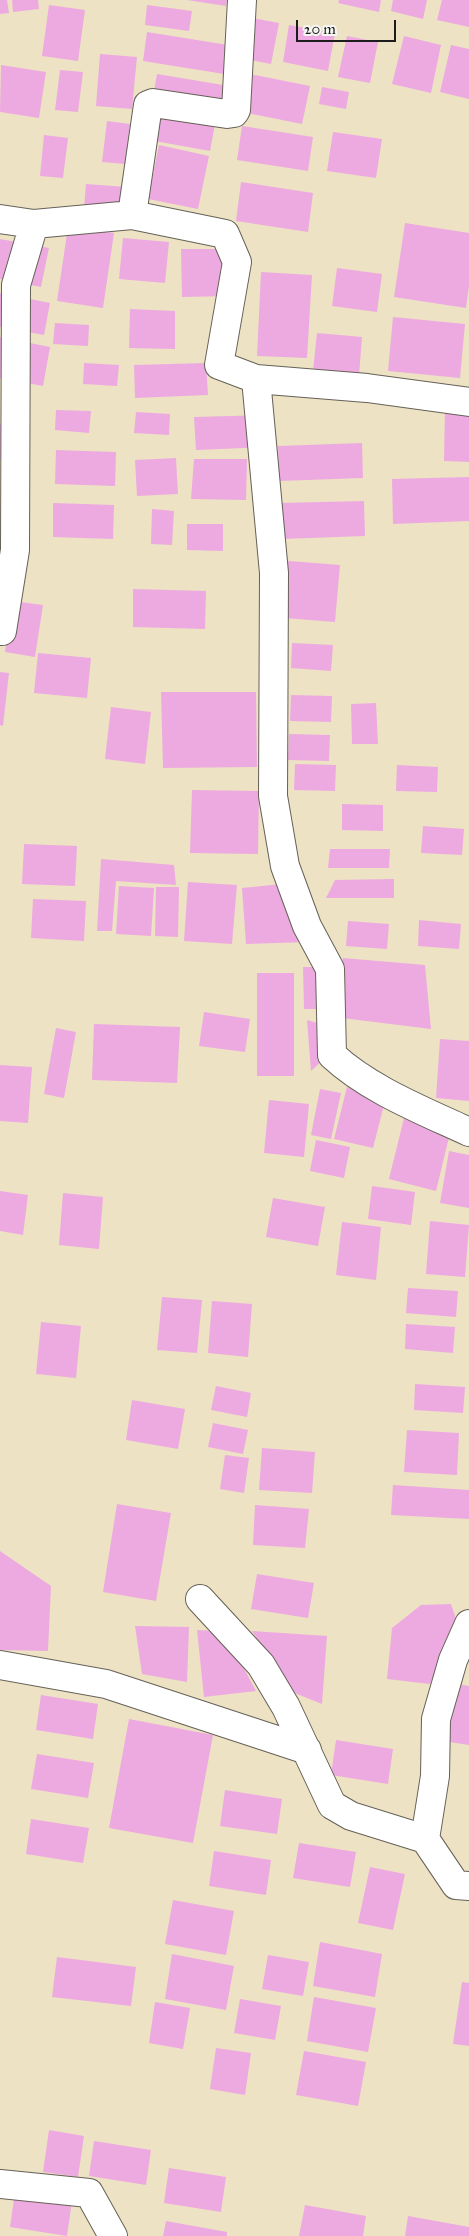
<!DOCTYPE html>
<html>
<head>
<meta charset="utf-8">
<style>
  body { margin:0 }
  #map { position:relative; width:469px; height:2236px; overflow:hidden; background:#ede2c4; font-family:"IM FELL Great Primer",serif }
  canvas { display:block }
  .scale { position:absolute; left:296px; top:20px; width:100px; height:22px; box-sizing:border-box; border:2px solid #1c1c1c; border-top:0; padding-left:6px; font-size:15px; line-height:18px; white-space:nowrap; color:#1c1c1c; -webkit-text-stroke:4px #f6f6f2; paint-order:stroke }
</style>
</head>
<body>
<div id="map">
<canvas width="469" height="2236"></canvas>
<div class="scale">20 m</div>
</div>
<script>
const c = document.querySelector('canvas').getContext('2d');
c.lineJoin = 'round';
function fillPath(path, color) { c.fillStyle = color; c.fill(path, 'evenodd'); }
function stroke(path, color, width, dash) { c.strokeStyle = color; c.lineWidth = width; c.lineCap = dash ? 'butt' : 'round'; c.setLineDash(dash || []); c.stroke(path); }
fillPath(new Path2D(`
  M 0,0 L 7,0 L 9,13 L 0,14 Z
  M 12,0 L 38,0 L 39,9 L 13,12 Z
  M 187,0 L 227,0 L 226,6 Z
  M 339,0 L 381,0 L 379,12 L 338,3 Z
  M 393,0 L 427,0 L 423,19 L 391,11 Z
  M 442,0 L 469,0 L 469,27 L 437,20 Z
  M 49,5 L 85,10 L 78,61 L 42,56 Z
  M 147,5 L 192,11 L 189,31 L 145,25 Z
  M 247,17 L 279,23 L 271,64 L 240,58 Z
  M 289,25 L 335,33 L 328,71 L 283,62 Z
  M 147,32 L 228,45 L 224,74 L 143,61 Z
  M 347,36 L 378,42 L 370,83 L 338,77 Z
  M 404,36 L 441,45 L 431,93 L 392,84 Z
  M 451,45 L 469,49 L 469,99 L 440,92 Z
  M 100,54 L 137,57 L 132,109 L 96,106 Z
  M 1,65 L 46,72 L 39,118 L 0,112 Z
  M 60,70 L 83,72 L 78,112 L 55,110 Z
  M 157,74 L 235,87 L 231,110 L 153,97 Z
  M 250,74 L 310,86 L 302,124 L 242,112 Z
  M 322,87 L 349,92 L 346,109 L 319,104 Z
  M 155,109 L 216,119 L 210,151 L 149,140 Z
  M 107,121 L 130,124 L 125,164 L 102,162 Z
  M 242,126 L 313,137 L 308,171 L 237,160 Z
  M 333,132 L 382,139 L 376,178 L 327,171 Z
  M 44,135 L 68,138 L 63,178 L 40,176 Z
  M 159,145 L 209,156 L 198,209 L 148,199 Z
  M 241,182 L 313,193 L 308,232 L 236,221 Z
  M 86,184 L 126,187 L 125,210 L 84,208 Z
  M 405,223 L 469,233 L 469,286 L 466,308 L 394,297 Z
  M 68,227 L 114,233 L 103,308 L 57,301 Z
  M 123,238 L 169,242 L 165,283 L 119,279 Z
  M 0,239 L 49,248 L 41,287 L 0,279 Z
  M 181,249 L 229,249 L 230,296 L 182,297 Z
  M 337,268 L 382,274 L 377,312 L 332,306 Z
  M 261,272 L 312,275 L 307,358 L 257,356 Z
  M 0,293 L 50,303 L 44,335 L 0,327 Z
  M 130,309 L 175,311 L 175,349 L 129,348 Z
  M 393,317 L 465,324 L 460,378 L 388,371 Z
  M 55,323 L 89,325 L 88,346 L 53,344 Z
  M 317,333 L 362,337 L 359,376 L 313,371 Z
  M 0,337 L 50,347 L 43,386 L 0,378 Z
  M 84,363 L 119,365 L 117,386 L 83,384 Z
  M 206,363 L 208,395 L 135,398 L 134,365 Z
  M 445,409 L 469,410 L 469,462 L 444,461 Z
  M 56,410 L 91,411 L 89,433 L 55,430 Z
  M 136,412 L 170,414 L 169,435 L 134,433 Z
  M 267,415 L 268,447 L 196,450 L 194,417 Z
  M 0,424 L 9,426 L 1,459 L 0,459 Z
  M 362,443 L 363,478 L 279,481 L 278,446 Z
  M 56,450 L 116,452 L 115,486 L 55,484 Z
  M 176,458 L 178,494 L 137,496 L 135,460 Z
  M 194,459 L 247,459 L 246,500 L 191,499 Z
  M 469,477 L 469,521 L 393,524 L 392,479 Z
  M 364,501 L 365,536 L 281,539 L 280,503 Z
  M 53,503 L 114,505 L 113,539 L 53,537 Z
  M 152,509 L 174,511 L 172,545 L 151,544 Z
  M 187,524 L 223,524 L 223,551 L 187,550 Z
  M 276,560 L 340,565 L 335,622 L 272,617 Z
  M 133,589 L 206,591 L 205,629 L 133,627 Z
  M 12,601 L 43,605 L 35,657 L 5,652 Z
  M 292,643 L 333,645 L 331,671 L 291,668 Z
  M 38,653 L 91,658 L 87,698 L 34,693 Z
  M 0,672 L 9,673 L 3,726 L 0,725 Z
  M 161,692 L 256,692 L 257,767 L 163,768 Z
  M 291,695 L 332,696 L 331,722 L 290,721 Z
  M 376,703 L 378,744 L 352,744 L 351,704 Z
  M 111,707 L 151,712 L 145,764 L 105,759 Z
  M 289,734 L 330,735 L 329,761 L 288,760 Z
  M 295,764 L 336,765 L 335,791 L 294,790 Z
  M 397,765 L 438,767 L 437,792 L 396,791 Z
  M 192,790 L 259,791 L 258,854 L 190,853 Z
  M 342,804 L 383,805 L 383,831 L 342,830 Z
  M 423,826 L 464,829 L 462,855 L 421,853 Z
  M 24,844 L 77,846 L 75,886 L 22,884 Z
  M 330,849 L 390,849 L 389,868 L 328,868 Z
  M 101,859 L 174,865 L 176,885 L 116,881 L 112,931 L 97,931 Z
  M 394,879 L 394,898 L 326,898 L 335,880 Z
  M 188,882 L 237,885 L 232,944 L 184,941 Z
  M 282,884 L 308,942 L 246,944 L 242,888 Z
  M 119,886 L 154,888 L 151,936 L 116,934 Z
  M 156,887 L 179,887 L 178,937 L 155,936 Z
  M 33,899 L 86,901 L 84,941 L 31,938 Z
  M 419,920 L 461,924 L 459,949 L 418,946 Z
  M 348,921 L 389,924 L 387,949 L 346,946 Z
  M 343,958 L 425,965 L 431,1029 L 334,1017 Z
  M 303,967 L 330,967 L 331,1009 L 304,1009 Z
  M 257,973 L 294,973 L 294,1076 L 257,1076 Z
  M 204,1012 L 250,1019 L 245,1052 L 199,1046 Z
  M 307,1020 L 324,1025 L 329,1054 L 311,1071 Z
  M 94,1024 L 180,1027 L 177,1083 L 92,1080 Z
  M 56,1028 L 76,1032 L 64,1098 L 44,1094 Z
  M 440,1039 L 469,1041 L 469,1101 L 436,1098 Z
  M 0,1065 L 32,1067 L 28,1123 L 0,1121 Z
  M 347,1087 L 386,1097 L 373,1148 L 334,1139 Z
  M 320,1089 L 341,1093 L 331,1139 L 311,1135 Z
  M 269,1100 L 309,1104 L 304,1157 L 264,1153 Z
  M 405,1114 L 452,1125 L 436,1191 L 389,1179 Z
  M 316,1140 L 350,1147 L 344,1178 L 310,1171 Z
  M 449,1151 L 469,1155 L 469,1208 L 440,1203 Z
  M 372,1186 L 415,1192 L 411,1225 L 368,1219 Z
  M 0,1191 L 28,1195 L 23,1235 L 0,1231 Z
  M 63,1193 L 103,1197 L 99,1249 L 59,1245 Z
  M 273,1198 L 325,1207 L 318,1246 L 266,1237 Z
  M 430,1221 L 469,1225 L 465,1277 L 426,1274 Z
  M 342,1222 L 381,1227 L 376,1280 L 336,1275 Z
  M 408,1288 L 458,1291 L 456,1317 L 406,1313 Z
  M 162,1297 L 202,1300 L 197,1353 L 157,1350 Z
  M 212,1301 L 252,1304 L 248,1357 L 208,1353 Z
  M 41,1322 L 81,1326 L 76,1378 L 36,1374 Z
  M 406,1324 L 455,1327 L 453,1353 L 405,1349 Z
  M 415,1384 L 465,1387 L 463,1413 L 414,1410 Z
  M 216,1386 L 251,1393 L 247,1417 L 211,1410 Z
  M 132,1400 L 185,1409 L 178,1449 L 126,1440 Z
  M 213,1423 L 248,1430 L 243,1454 L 208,1447 Z
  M 407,1430 L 459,1433 L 457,1475 L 404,1472 Z
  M 262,1448 L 315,1452 L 312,1493 L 259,1490 Z
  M 225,1455 L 249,1458 L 244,1493 L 220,1489 Z
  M 393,1485 L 469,1490 L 469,1519 L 391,1515 Z
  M 117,1504 L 171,1513 L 156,1601 L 103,1592 Z
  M 255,1505 L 309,1509 L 305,1548 L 253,1545 Z
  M 0,1551 L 51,1586 L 48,1651 L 0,1650 Z
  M 257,1574 L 314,1583 L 308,1618 L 251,1609 Z
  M 451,1604 L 457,1622 L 430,1684 L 387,1679 L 392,1628 L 421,1605 Z
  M 135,1626 L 189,1627 L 187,1682 L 142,1674 Z
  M 197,1630 L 224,1631 L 256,1691 L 204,1697 Z
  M 252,1631 L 327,1636 L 322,1704 L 292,1692 Z
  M 452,1683 L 469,1686 L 469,1745 L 443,1741 Z
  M 41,1695 L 98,1704 L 93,1739 L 36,1730 Z
  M 129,1719 L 213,1735 L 193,1843 L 109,1828 Z
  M 336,1740 L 393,1749 L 388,1784 L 331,1775 Z
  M 37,1754 L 94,1763 L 88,1798 L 31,1789 Z
  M 225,1790 L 282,1799 L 277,1834 L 220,1826 Z
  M 31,1819 L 89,1828 L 83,1863 L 26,1854 Z
  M 299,1843 L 356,1852 L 350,1887 L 293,1878 Z
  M 214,1851 L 271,1860 L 266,1895 L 209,1886 Z
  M 370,1867 L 405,1874 L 393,1930 L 358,1923 Z
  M 173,1900 L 234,1911 L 226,1955 L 165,1944 Z
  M 320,1942 L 382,1954 L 375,1997 L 313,1986 Z
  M 172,1954 L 234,1966 L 226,2010 L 165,1999 Z
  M 268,1955 L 309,1962 L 303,1996 L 262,1989 Z
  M 57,1957 L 136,1967 L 131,2006 L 52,1997 Z
  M 462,1982 L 469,1983 L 469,2046 L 453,2044 Z
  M 314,1997 L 376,2008 L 368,2052 L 307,2041 Z
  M 240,1999 L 281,2006 L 275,2040 L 234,2033 Z
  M 155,2002 L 190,2008 L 183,2049 L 149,2043 Z
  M 216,2048 L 251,2053 L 245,2095 L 210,2089 Z
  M 304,2051 L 366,2062 L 358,2106 L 296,2095 Z
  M 49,2130 L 84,2136 L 78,2177 L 43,2172 Z
  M 94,2141 L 151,2150 L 146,2185 L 89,2176 Z
  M 169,2168 L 226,2177 L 221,2212 L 164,2203 Z
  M 15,2192 L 72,2201 L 67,2236 L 10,2227 Z
  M 305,2205 L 366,2216 L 363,2236 L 299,2236 Z
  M 408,2216 L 469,2227 L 469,2236 L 405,2236 Z
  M 166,2221 L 227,2232 L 227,2236 L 163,2236 Z`), '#edaae0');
const street = new Path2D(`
  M 132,215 L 148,105 L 153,103 L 227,114 L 234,113 L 236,110 L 242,0
  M 0,219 L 34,224 L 132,215 L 225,234 L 237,262 L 219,365 L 256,379 L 274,573 L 273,796 L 285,866 L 307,926 L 330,969 L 332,1055 C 368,1089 424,1111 469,1132
  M 256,379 L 367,388 L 469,402
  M 0,631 L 2,631 L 15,550 L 16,285 L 34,224
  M 200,1599 L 261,1665 L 286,1707 L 332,1805 L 351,1816 L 425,1839 L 456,1885 L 469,1886
  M 0,1665 L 106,1684 L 307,1750
  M 425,1839 L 435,1776 L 436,1719 L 453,1660 L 469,1624
  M 0,2184 L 89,2193 L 113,2236`);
stroke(street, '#656157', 30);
stroke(street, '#fff', 28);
</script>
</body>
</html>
